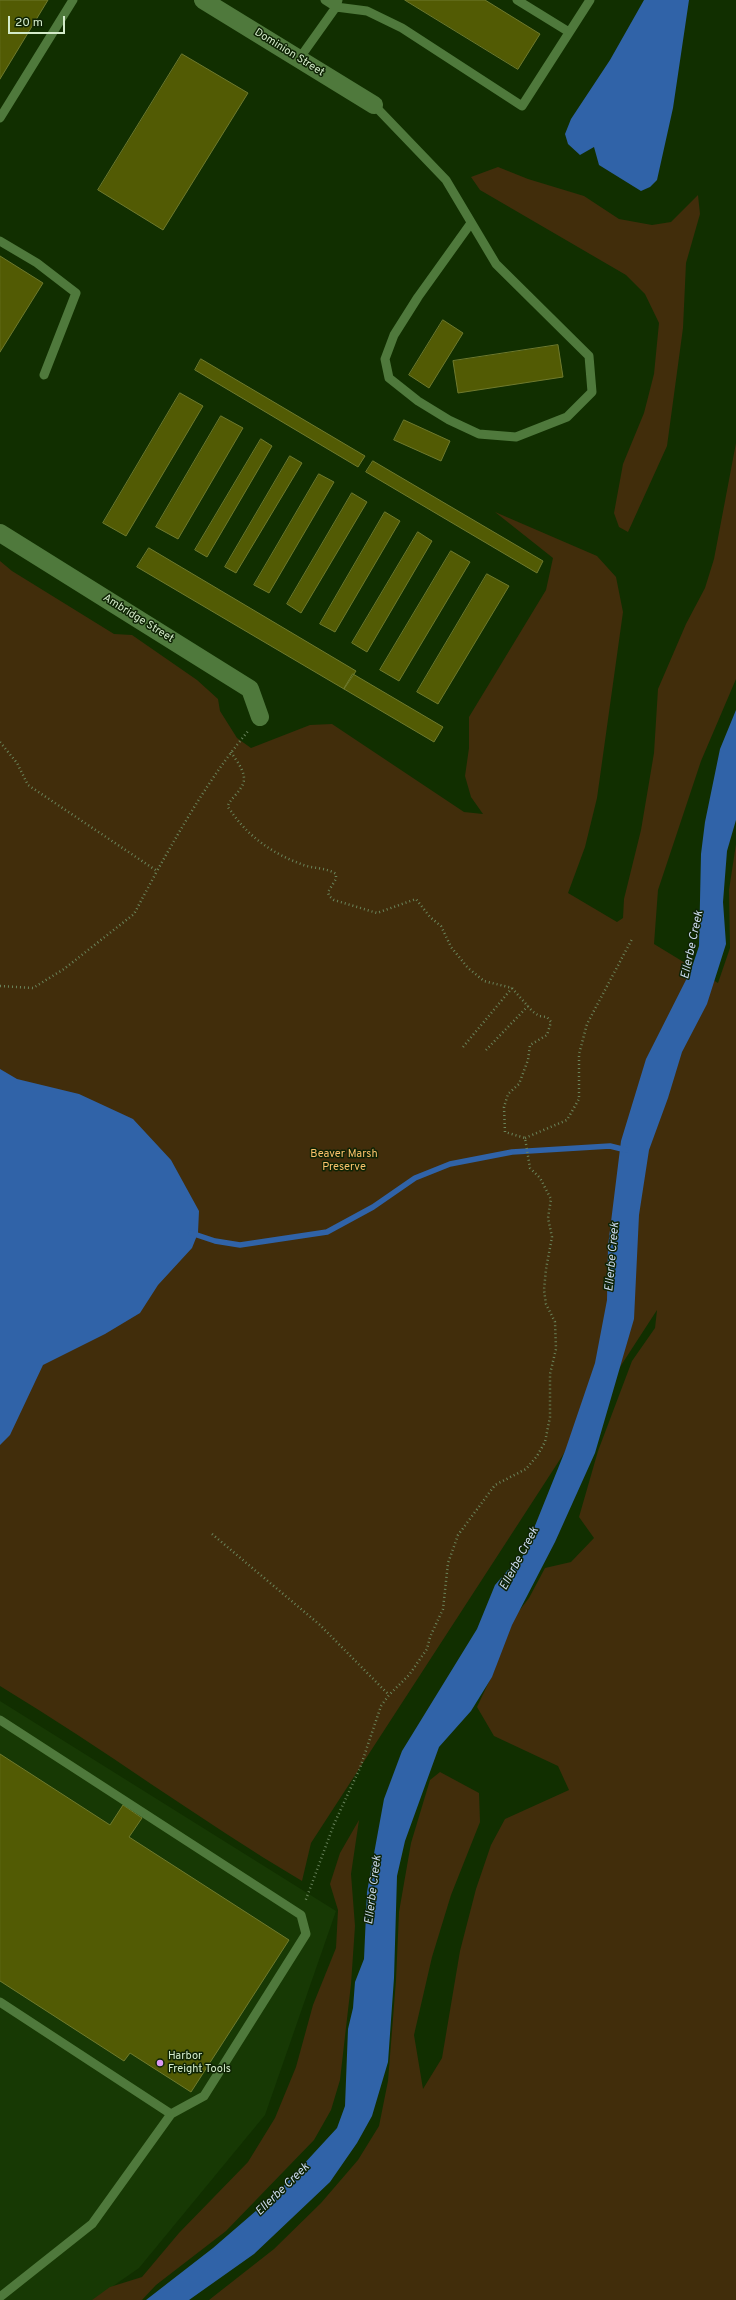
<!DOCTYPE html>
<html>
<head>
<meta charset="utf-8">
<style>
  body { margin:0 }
  #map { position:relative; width:736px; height:2300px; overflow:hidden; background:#112f00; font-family:Overpass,sans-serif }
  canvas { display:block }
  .scale { position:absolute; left:8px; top:16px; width:57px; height:18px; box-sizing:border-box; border:2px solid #d4ebca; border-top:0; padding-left:5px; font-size:12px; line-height:14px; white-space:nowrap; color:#d4ebca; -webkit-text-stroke:3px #0e2304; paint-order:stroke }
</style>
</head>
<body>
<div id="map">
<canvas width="736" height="2300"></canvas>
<div class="scale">20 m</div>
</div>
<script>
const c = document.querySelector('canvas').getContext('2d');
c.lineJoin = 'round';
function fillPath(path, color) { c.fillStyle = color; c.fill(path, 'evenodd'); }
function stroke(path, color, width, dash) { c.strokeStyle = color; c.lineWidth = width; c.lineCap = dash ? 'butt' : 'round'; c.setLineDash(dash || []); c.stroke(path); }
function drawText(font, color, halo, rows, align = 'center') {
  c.font = font + ' Overpass,sans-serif'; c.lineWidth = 3; c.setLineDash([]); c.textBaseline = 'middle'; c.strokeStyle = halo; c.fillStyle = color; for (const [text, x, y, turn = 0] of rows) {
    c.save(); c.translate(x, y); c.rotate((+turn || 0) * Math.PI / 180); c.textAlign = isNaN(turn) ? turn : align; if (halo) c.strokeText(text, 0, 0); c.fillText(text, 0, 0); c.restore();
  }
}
fillPath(new Path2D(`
  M 0,1701 L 336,1911 L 265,2115 L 139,2268 L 93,2300 L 0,2300 Z`), '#173904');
fillPath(new Path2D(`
  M 498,167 L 528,179 L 584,196 L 619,219 L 652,225 L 671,222 L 698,195 L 700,214 L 686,263 L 683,328 L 667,446 L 628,532 L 619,527 L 614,513 L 623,464 L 644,413 L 654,374 L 659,323 L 645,294 L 626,275 L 480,190 L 471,177 Z
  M 736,443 L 736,679 L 701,761 L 658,890 L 654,944 L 718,983 L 730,948 L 729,890 L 736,844 L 736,2300 L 209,2300 L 274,2249 L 321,2203 L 358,2160 L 379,2126 L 388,2081 L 396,1980 L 399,1912 L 411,1843 L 430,1780 L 440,1772 L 479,1793 L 480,1822 L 451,1895 L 432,1957 L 414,2035 L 423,2089 L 442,2058 L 460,1951 L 476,1889 L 491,1845 L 505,1819 L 569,1790 L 558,1766 L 494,1736 L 477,1707 L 495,1669 L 498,1638 L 529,1598 L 545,1568 L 571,1562 L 594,1538 L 579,1517 L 598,1451 L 632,1361 L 655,1328 L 657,1310 L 311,1843 L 302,1881 C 199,1820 103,1748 0,1686 L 0,561 L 12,571 L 114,634 L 132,635 L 197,680 L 218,699 L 220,711 L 237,738 L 251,748 L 310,725 L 332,724 L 464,812 L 483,814 L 471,797 L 465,776 L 469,748 L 469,717 L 546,590 L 553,558 L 495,512 L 597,556 L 616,577 L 623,612 L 597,798 L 585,847 L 568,893 L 617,922 L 623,918 L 624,899 L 641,830 L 654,753 L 658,689 L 686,624 L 705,588 L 714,559 Z
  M 359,1820 L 351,1874 L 355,1926 L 351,1984 L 340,2080 L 331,2110 L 314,2140 L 226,2231 L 156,2285 L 142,2300 L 92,2300 L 110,2287 L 142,2277 L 179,2233 L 248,2162 L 275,2118 L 296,2067 L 313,2005 L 336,1948 L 338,1910 L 330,1884 L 340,1853 Z`), '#412d0b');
fillPath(new Path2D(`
  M 644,0 L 689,0 L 673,108 L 657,180 L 650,187 L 641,191 L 599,165 L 594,147 L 580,155 L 568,144 L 565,134 L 571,119 L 610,60 Z
  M 736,710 L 736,820 L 727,851 L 723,902 L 726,944 L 707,1004 L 682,1052 L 668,1098 L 649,1150 L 639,1215 L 634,1319 L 595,1453 L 555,1542 L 512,1625 L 492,1677 L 471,1711 L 439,1747 L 405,1841 L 397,1876 L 394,1978 L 388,2062 L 372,2116 L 357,2143 L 330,2182 L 254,2254 L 189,2300 L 146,2300 L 213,2248 L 279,2191 L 337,2128 L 345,2106 L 348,2029 L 353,2008 L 355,1982 L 364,1959 L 367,1892 L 384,1799 L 402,1751 L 477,1629 L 495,1585 L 508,1570 L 520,1563 L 565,1451 L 595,1363 L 607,1300 L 608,1246 L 621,1141 L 646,1059 L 691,970 L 699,946 L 701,854 L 705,822 L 720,749 Z
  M 0,1069 L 17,1079 L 79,1094 L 133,1119 L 171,1160 L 199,1211 L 198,1233 L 192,1248 L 158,1285 L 140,1313 L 105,1334 L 43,1365 L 10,1435 L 0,1445 Z`), '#3063a8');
stroke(new Path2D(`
  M 191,1233 L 215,1241 L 240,1245 L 327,1232 L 373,1207 L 415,1178 L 450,1164 L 512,1152 L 610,1146 L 626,1150`), '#3063a8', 5.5);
const building = new Path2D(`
  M 0,0 L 48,0 L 0,79 Z
  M 405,0 L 485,0 L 540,34 L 518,69 Z
  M 182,54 L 248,93 L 163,230 L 98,190 Z
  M 0,256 L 43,283 L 0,352 Z
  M 443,320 L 463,333 L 429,388 L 409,375 Z
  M 558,345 L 563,377 L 458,393 L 453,361 Z
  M 201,359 L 365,456 L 358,467 L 195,370 Z
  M 180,393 L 203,406 L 126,536 L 103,523 Z
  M 221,416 L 243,428 L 178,539 L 156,527 Z
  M 404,420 L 450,441 L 441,461 L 394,440 Z
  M 261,439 L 272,446 L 207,557 L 195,550 Z
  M 290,456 L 302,463 L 236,573 L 225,567 Z
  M 373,461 L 543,561 L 537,573 L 366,472 Z
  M 319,474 L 334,482 L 269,593 L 254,585 Z
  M 352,493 L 367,502 L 301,613 L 287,604 Z
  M 385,512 L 400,521 L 335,632 L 320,624 Z
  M 418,532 L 432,541 L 367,652 L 352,643 Z
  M 149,548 L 356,671 L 344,689 L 137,567 Z
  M 451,551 L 470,562 L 399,681 L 380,670 Z
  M 487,574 L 509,586 L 438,704 L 417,692 Z
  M 353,674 L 443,727 L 434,742 L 344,689 Z
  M 0,1754 L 110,1825 L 123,1805 L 142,1818 L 129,1837 L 289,1940 L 191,2092 L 130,2053 L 124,2061 L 0,1981 Z`);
fillPath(building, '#525b04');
stroke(building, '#6f7a2d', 1);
stroke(new Path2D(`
  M 0,742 L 17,763 L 28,785 L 157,871 C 185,821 213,773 249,730
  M 231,752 C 235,759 244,769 244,779 C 244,790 227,801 228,807 C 229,809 232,812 233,814 C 250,838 274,854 301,864 C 312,869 326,867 336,874 L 336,879 L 328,892 L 329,896 L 334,900 L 377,913 L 416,899 L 430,917 L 441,926 L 451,947 L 468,968 L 484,981 L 512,988 L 532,1011 L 539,1016 L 547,1017 L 551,1022 L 547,1035 L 530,1045 L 528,1060 L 519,1084 L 508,1094 L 504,1107 L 505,1132 L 525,1138 L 530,1168 L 540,1178 L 551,1199 L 548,1218 L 552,1237 L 546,1269 L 544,1290 L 546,1304 L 555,1322 L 556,1349 L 550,1374 L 550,1417 L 545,1442 L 537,1456 L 526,1469 L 495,1485 L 458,1535 L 448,1563 L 443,1609 L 430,1637 L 427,1649 L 409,1675 L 389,1695 L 381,1706 L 360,1768 L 334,1824 L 305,1902
  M 0,986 L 33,988 L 64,969 L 134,914 L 157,871
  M 463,1047 L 512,988
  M 486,1050 L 528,1006
  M 525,1138 L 567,1120 L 579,1099 L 579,1054 L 587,1024 L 632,939
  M 212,1534 L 320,1625 L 389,1695`), '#6a855c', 2.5, [1, 3]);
stroke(new Path2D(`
  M 325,0 L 336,7 L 367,11 L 402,28 L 522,106 L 590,0
  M 517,0 L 569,32
  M 299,59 L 336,7 L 338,0
  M 374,105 L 446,180 L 496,264 L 589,356 L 592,392 L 567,417 L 516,437 L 479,434 L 449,420 L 418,401 L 389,378 L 385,359 L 394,335 L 418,297 L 471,223
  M 0,118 L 73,0
  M 0,241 L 37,263 L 76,293 L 44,375
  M 0,1720 L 301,1915 L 306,1934 L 204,2096 L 171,2114
  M 0,2002 L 171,2114 L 92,2224 L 0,2297`), '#4f793c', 9);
stroke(new Path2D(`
  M 203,0 L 374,105
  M 0,533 L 250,689 L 260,717`), '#4f793c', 18);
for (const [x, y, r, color] of [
  [160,2063,4,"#dc99f4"]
]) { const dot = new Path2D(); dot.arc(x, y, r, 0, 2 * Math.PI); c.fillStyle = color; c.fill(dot); stroke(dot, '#0e2304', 1.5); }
drawText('11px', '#d4ebca', '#0e2304', [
  ["Dominion Street",289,53,32],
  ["Ambridge Street",138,619,32]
]);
drawText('11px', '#fbc26b', '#0e2304', [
  ["Beaver Marsh",344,1155],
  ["Preserve",344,1168]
]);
drawText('11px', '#d4ebca', '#0e2304', [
  ["Harbor",168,2057],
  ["Freight Tools",168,2070]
], 'left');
drawText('italic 12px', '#cad8eb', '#0e2304', [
  ["Ellerbe Creek",693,945,-78],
  ["Ellerbe Creek",613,1257,-85],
  ["Ellerbe Creek",520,1559,-62],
  ["Ellerbe Creek",374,1890,-83],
  ["Ellerbe Creek",283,2190,-44]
]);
</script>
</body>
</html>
